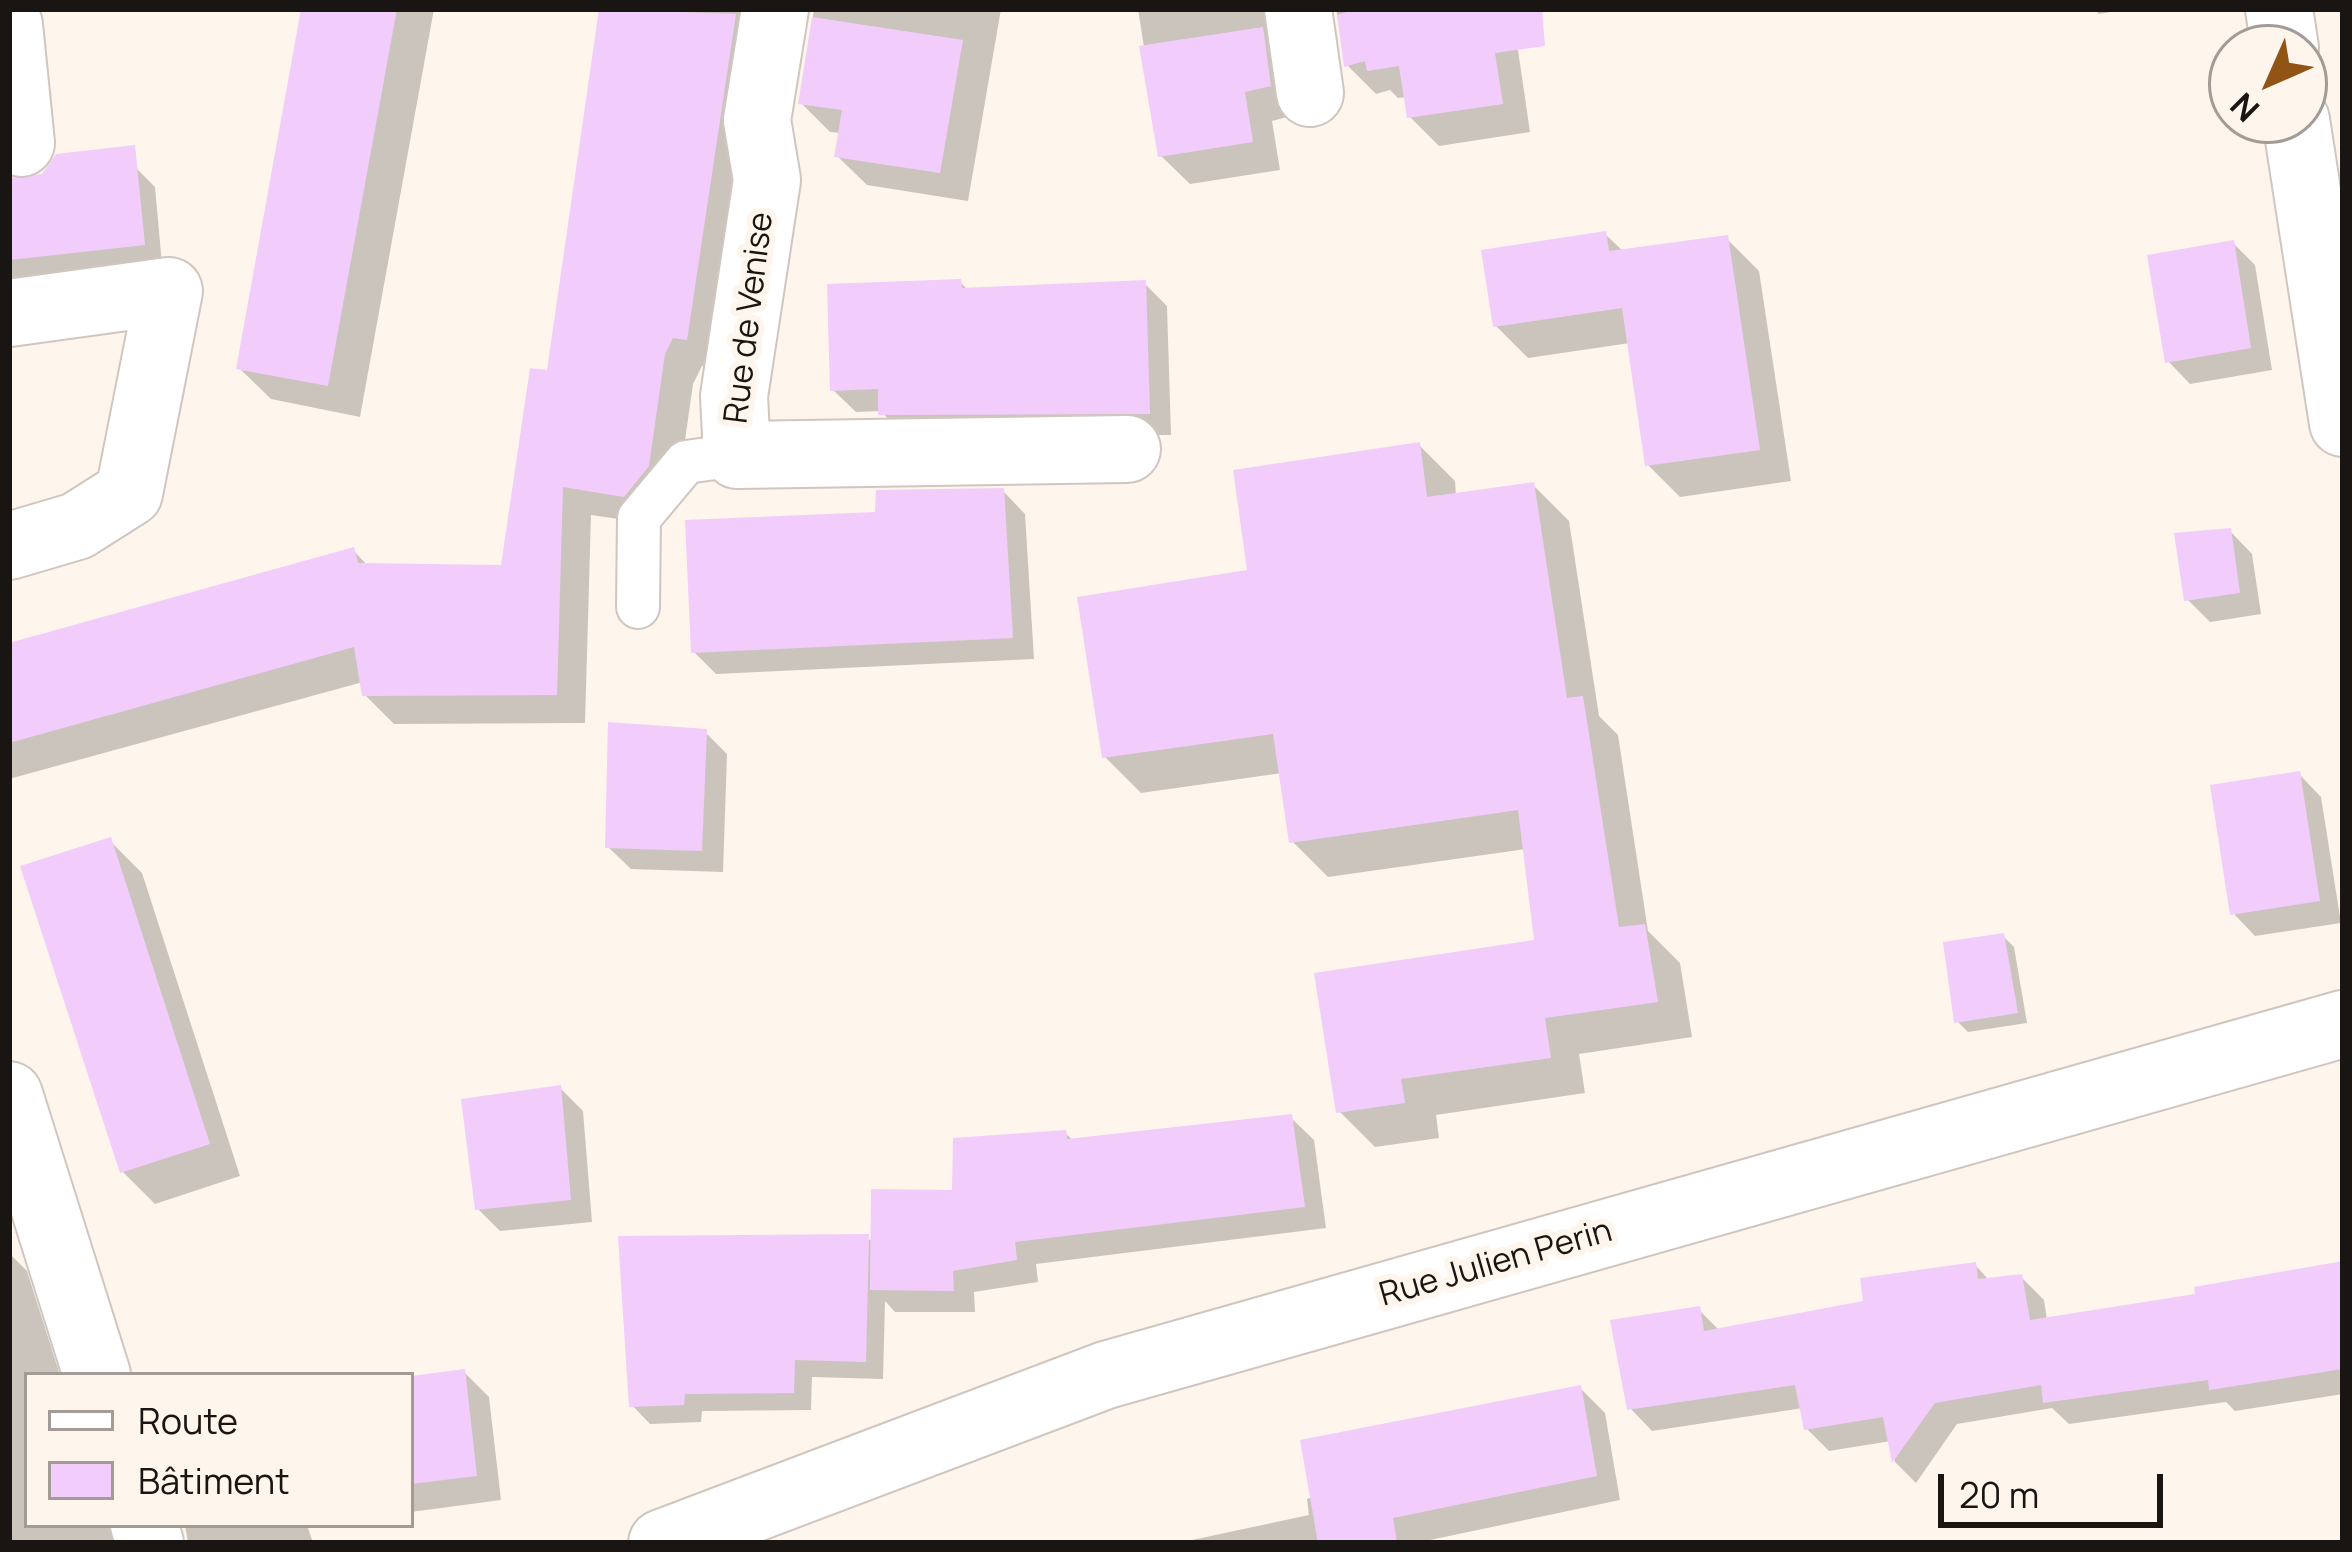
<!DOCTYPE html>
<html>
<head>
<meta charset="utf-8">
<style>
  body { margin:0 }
  #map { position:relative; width:2352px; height:1552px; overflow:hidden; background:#fef5ed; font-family:Manrope,sans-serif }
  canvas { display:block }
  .frame { position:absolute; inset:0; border:12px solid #191513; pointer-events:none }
  .legend { position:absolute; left:24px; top:1372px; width:390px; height:156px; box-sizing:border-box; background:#fef5ed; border:3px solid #a29b96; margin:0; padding:15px 21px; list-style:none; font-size:36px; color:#191513 }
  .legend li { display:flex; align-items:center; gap:24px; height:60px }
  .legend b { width:60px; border:3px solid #a29b96 }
  .north { position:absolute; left:2208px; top:24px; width:120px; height:120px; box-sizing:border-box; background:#fef5ed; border:3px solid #a29b96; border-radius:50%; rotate:225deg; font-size:33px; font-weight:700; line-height:48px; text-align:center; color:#191513 }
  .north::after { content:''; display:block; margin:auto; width:42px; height:54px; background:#915415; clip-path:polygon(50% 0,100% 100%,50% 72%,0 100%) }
  .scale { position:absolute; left:1938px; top:1474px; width:225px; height:54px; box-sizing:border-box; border:6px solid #191513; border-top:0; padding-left:15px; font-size:36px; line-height:42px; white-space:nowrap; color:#191513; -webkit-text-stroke:9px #fef5ed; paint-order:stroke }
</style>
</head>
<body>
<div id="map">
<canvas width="2352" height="1552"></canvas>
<div class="frame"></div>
<ul class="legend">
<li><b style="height:15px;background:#fff"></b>Route</li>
<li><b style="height:33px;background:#f2ccfb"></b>Bâtiment</li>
</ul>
<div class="north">N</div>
<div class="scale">20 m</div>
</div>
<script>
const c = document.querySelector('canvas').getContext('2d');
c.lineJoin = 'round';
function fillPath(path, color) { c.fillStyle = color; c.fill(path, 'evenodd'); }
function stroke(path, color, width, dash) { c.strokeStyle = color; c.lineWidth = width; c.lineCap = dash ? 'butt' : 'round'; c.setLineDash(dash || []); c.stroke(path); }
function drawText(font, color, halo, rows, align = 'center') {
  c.font = font + ' Manrope,sans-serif'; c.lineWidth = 12; c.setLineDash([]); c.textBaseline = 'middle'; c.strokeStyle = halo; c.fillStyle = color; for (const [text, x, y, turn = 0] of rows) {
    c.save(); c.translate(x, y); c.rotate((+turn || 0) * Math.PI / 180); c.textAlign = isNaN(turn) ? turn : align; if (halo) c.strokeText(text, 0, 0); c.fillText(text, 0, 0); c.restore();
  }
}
fillPath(new Path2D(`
  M 303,9 L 434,9 L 360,417 L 271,399 L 239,368 Z
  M 602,9 L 782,9 L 715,367 L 702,366 L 693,384 L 677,496 L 653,524 L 591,515 L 585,723 L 394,724 L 365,695 L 363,682 L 9,779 L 9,646 L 353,550 L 369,567 L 504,568 L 549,374 Z
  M 814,9 L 1001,9 L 968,201 L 867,185 L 837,156 L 841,133 L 830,132 L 801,103 Z
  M 1138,9 L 1302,9 L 1298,114 L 1272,121 L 1280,170 L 1190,184 L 1161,156 Z
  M 1336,9 L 1512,9 L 1530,132 L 1439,146 L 1410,117 L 1407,97 L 1398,98 L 1390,90 L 1376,94 L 1347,65 Z
  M 2094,9 L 2128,9 L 2099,14 Z
  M 136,168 L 155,187 L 162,264 L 9,280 L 9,194 Z
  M 1605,234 L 1624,252 L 1727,239 L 1759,271 L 1791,481 L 1680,497 L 1648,465 L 1630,343 L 1528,358 L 1496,326 Z
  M 2233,243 L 2255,265 L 2272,370 L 2190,384 L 2168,361 Z
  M 960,282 L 969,291 L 1145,284 L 1167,306 L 1171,435 L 903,436 L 881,411 L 856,412 L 833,390 Z
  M 1419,445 L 1455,481 L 1456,496 L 1533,485 L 1569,521 L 1599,716 L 1618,735 L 1648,931 L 1680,963 L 1692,1037 L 1579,1054 L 1585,1093 L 1436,1115 L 1439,1138 L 1375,1147 L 1339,1111 L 1537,942 L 1526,849 L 1328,877 L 1292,841 L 1282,773 L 1141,793 L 1105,757 L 1250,572 Z
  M 1003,491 L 1025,514 L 1034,659 L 716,674 L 694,652 L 878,514 Z
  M 2230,531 L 2252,554 L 2261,614 L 2210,622 L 2187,599 Z
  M 705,732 L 727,754 L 723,872 L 631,869 L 608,847 Z
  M 2299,774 L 2321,797 L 2341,923 L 2255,936 L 2233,913 Z
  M 110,841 L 142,873 L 240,1176 L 155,1204 L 123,1172 Z
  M 2003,936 L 2014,947 L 2027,1023 L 1968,1032 L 1957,1021 Z
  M 560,1088 L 583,1111 L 592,1222 L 500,1231 L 477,1208 Z
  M 1291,1118 L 1314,1140 L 1326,1228 L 1036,1264 L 1038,1282 L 974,1292 L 975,1312 L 895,1312 L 885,1301 L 883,1379 L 812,1377 L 811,1410 L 702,1411 L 701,1422 L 650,1424 L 632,1405 L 867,1237 L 873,1243 L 1065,1133 L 1074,1141 Z
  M 9,1253 L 27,1271 L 60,1375 L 27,1375 L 27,1525 L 122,1525 L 134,1543 L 9,1543 Z
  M 2343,1264 L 2343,1394 L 2235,1411 L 2226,1402 L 2069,1424 L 2052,1408 L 1957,1424 L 1916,1483 L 1895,1462 L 1891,1441 L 1829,1451 L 1807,1429 L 1803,1408 L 1652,1431 L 1630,1408 L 1699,1310 L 1720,1331 L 1867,1304 L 1975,1265 L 1990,1281 L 2021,1277 L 2044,1300 L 2047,1320 L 2198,1296 Z
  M 464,1372 L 489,1397 L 501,1500 L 411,1512 L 411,1379 Z
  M 1580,1388 L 1605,1413 L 1620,1500 L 1416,1543 L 1178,1543 L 1309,1515 L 1307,1499 Z
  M 185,1525 L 307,1525 L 313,1543 L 188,1543 Z`), '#0003');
fillPath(new Path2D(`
  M 301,9 L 397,9 L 328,386 L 236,369 Z
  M 599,9 L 736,14 L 687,340 L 673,338 L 665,354 L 649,466 L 624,497 L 563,487 L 557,695 L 362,696 L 354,647 L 9,743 L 9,643 L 354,547 L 358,563 L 501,565 L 530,368 L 547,370 Z
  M 1357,9 L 1542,9 L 1545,46 L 1495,53 L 1503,104 L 1407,118 L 1399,66 L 1367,71 L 1365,61 L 1344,67 L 1337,15 Z
  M 812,17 L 963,40 L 940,173 L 834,157 L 842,110 L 798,104 Z
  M 1263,27 L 1271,86 L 1245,92 L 1253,142 L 1158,157 L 1139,46 Z
  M 135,145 L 145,245 L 9,260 L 9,178 L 42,174 L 56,154 Z
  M 1606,231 L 1609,251 L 1728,235 L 1760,450 L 1645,466 L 1622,308 L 1493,327 L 1481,250 Z
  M 2234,240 L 2251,348 L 2165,363 L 2147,255 Z
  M 961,279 L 962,288 L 1146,280 L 1150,414 L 878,415 L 878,389 L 830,391 L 827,284 Z
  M 1420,442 L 1427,497 L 1534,482 L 1567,698 L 1583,696 L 1619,927 L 1645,924 L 1658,1002 L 1545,1018 L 1551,1058 L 1401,1079 L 1405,1103 L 1336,1113 L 1314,973 L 1534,940 L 1518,810 L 1289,843 L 1273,734 L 1102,758 L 1077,597 L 1247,570 L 1233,470 Z
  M 1004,488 L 1013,638 L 691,653 L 685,520 L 875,512 L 876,490 Z
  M 2231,528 L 2240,593 L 2184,601 L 2174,533 Z
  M 608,722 L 707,729 L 702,851 L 605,848 Z
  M 2300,771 L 2320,901 L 2230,915 L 2210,785 Z
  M 111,837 L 210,1144 L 120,1173 L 20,866 Z
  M 2004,933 L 2018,1013 L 1954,1023 L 1943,942 Z
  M 561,1085 L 571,1200 L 475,1210 L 461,1099 Z
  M 1292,1114 L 1305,1207 L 1015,1242 L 1017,1260 L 953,1271 L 954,1291 L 870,1290 L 871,1189 L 952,1190 L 953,1138 L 1066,1130 L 1067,1139 Z
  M 869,1234 L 866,1362 L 795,1360 L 794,1393 L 685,1394 L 684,1405 L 629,1407 L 618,1236 Z
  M 2343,1261 L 2343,1369 L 2209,1390 L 2208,1380 L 2043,1403 L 2041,1385 L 1935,1403 L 1892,1463 L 1883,1417 L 1804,1430 L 1795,1385 L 1627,1410 L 1610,1320 L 1700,1306 L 1704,1331 L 1863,1301 L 1860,1278 L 1976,1262 L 1978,1279 L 2022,1274 L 2030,1320 L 2195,1294 L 2194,1287 Z
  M 465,1369 L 477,1476 L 411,1484 L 411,1376 Z
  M 1581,1385 L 1597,1476 L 1393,1518 L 1397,1543 L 1318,1543 L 1300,1440 Z`), '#f2ccfb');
const lane = new Path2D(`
  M 638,607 L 639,518 L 686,462 L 737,455`);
const street = new Path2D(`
  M 775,9 L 757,120 L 767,180 L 734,396 L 737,455 L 1127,449
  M 1298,9 L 1310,93
  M 2279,9 L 2285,48
  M 9,25 L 21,143
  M 2296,120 L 2343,423
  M 9,313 L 169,291 L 129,493 L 77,526 L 9,546
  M 9,1095 L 97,1375
  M 144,1525 L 150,1543
  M 662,1543 L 1106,1375 L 2343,1024`);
stroke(lane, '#cfc6bf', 46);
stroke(street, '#cfc6bf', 70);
stroke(lane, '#fff', 42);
stroke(street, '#fff', 66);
drawText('33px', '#191513', '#fef5ed', [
  ["Rue de Venise",750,318,-83],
  ["Rue Julien Perin",1496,1264,-16]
]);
</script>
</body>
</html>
